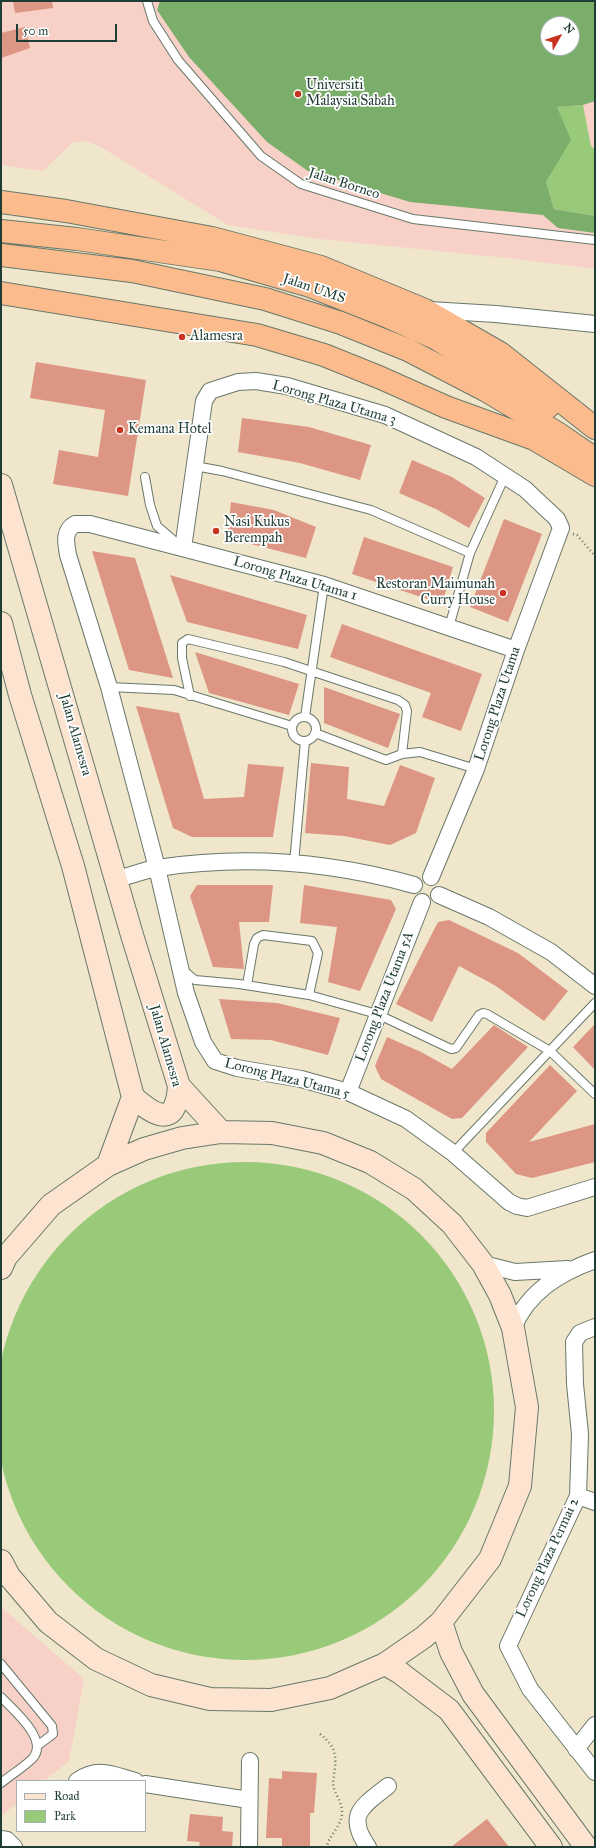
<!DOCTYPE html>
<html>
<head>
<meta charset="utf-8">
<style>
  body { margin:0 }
  #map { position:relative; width:596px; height:1848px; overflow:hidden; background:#f0e6cb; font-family:"IM FELL Great Primer",serif }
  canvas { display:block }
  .frame { position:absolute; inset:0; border:2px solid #1f3d34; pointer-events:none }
  .legend { position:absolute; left:16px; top:1780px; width:130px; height:52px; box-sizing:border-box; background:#fff; border:1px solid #a5b1ae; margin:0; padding:5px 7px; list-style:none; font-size:12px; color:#1f3d34 }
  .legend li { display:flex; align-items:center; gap:8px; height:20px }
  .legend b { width:20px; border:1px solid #a5b1ae }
  .north { position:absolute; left:540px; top:16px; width:40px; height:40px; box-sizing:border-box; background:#fff; border:1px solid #a5b1ae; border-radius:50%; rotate:51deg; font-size:11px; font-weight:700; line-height:16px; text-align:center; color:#1f3d34 }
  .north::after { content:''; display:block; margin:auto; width:14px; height:18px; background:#c8321e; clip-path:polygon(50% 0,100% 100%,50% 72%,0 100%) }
  .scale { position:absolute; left:16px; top:24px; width:101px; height:18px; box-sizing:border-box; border:2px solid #1f3d34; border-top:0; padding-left:5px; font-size:12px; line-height:14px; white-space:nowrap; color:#1f3d34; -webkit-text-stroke:3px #fff; paint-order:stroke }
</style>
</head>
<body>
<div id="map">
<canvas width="596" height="1848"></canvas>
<div class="frame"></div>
<ul class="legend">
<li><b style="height:5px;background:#fde4d1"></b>Road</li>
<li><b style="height:11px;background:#99ca7a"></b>Park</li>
</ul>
<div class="north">N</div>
<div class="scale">50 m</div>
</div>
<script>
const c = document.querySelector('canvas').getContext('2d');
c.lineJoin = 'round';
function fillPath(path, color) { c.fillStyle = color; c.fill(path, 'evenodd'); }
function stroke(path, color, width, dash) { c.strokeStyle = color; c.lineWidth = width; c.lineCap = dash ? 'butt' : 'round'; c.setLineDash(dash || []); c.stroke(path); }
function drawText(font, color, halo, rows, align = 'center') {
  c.font = font + ' "IM FELL Great Primer",serif'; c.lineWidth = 3.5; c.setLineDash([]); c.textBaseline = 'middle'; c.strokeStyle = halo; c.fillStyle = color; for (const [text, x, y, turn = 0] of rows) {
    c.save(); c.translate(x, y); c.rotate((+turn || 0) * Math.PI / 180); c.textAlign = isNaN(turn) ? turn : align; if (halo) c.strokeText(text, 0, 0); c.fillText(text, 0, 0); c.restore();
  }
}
fillPath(new Path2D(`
  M 1,1 L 595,1 L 595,269 L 517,259 L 319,239 L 228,225 L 99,146 L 85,141 L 72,143 L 43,171 L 1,165 ZM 548,24 L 572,24 L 572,48 L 548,48 Z
  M 1,1607 L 84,1679 L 69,1761 L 44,1781 L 17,1781 L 17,1803 L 1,1816 Z`), '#f7d1c7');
fillPath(new Path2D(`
  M 583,105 L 591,146 L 595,149 L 595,216 L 554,209 L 546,182 L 570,140 L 557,107 Z
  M-4 1411a249 249 0 1 1 498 0a249 249 0 1 1-498 0Z`), '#99ca7a');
fillPath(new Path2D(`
  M 160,1 L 595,1 L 595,101 L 583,105 L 557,107 L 571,140 L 546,182 L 554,209 L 595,216 L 595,233 L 558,228 L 543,215 L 410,202 L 308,171 L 267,142 L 189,57 L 157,10 ZM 548,24 L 572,24 L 572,48 L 548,48 Z`), '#7aae6a');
fillPath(new Path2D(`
  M 13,1 L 52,1 L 53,8 L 15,13 Z
  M 25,27 L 30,48 L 1,58 L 1,33 Z
  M 36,362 L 146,380 L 128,496 L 53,484 L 59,450 L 98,457 L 105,410 L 30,398 Z
  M 242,418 L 309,427 L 371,445 L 360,480 L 300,463 L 238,452 Z
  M 412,460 L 452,477 L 485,498 L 469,528 L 436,509 L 399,493 Z
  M 231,502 L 274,510 L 316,527 L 306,558 L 227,538 Z
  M 504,519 L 542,534 L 508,622 L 470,607 Z
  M 364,537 L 453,567 L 442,604 L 352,574 Z
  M 92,551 L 135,558 L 173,678 L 129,670 Z
  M 170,575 L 307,615 L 298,649 L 187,622 Z
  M 342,624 L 482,674 L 461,731 L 422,717 L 431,693 L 330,657 Z
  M 195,652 L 299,684 L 289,715 L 209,693 Z
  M 324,687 L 400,714 L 388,748 L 324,723 Z
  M 136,706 L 179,713 L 204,799 L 244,797 L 248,764 L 284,767 L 273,837 L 192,837 L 173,828 Z
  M 311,763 L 349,767 L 347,799 L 384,806 L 400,765 L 435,778 L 416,833 L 390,845 L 344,836 L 305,833 Z
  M 197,885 L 273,885 L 269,922 L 239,922 L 244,969 L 213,967 L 190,896 Z
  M 304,885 L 391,900 L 396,909 L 360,991 L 328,982 L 337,927 L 300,923 Z
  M 449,920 L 518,953 L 568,991 L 544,1021 L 496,986 L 459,966 L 432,1022 L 396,1004 L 438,922 Z
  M 219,999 L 277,1003 L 340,1018 L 328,1055 L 271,1040 L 231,1039 Z
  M 595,1024 L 595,1070 L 573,1047 Z
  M 494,1025 L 528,1047 L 462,1118 L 452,1119 L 381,1079 L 375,1066 L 387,1037 L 421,1052 L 452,1069 Z
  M 550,1065 L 577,1091 L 529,1142 L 595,1124 L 595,1162 L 532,1178 L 516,1174 L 486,1142 L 486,1133 Z
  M 282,1771 L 317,1773 L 314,1813 L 310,1813 L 310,1847 L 282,1847 L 282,1838 L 266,1838 L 269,1778 L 282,1779 Z
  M 190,1814 L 223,1817 L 222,1831 L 233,1832 L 232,1847 L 199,1847 L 200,1842 L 187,1841 Z
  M 487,1819 L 509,1847 L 451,1847 Z`), '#dc9683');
const lane = new Path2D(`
  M 147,1 L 153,21 L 178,60 L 261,156 L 301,184 L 413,219 L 595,240
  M 195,466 L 222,471 L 371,510 L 470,553
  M 145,477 L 150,505 L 157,526 L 178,544
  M 449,627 L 470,553 L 505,476
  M 109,687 L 174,690 L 292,726
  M 190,696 L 182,658 L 182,643 L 188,639 L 284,662 L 398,700 L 405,705 L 407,711 L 402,754
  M292 729a12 12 0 1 1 24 0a12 12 0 1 1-24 0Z
  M 305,717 L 324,585
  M 315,733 L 386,760 L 402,754 L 420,752 L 476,769
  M 294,863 L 305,741
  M 183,970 L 195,980 L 239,984 L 309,995 L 377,1014 L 451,1049 L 456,1048 L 479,1015 L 483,1013 L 487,1014 L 550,1051 L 595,1094
  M 247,985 L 254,944 L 257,938 L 263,935 L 312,941 L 318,953 L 309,995
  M 453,1153 L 595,1003
  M 1,1664 L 52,1726 L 53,1734 L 37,1746
  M 1,1697 C 13,1710 49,1739 33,1758 C 24,1767 11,1775 1,1783`);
const street = new Path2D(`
  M 429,310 L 496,314 L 595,324
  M 183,548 L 204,401 L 210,391 L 238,382 L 256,381 L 287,386 L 385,415 L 476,457 L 525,489 L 557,519 L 561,528 L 516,650 L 476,769 L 431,877
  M 516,650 L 324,585 L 90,524 L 75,524 C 63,531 66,543 68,555 L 109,687 L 157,868 L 186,993 L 203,1042 L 215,1061 L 237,1068 L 301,1079 L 348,1092 L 406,1119 L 453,1153 L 509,1202 L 517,1206 L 527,1208 L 595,1187
  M 117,879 C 130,876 144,870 158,868 C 243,855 331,862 414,885
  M 439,895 L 489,917 L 551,952 L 595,986
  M 348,1092 L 422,902
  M 483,1264 L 515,1272 L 568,1269
  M 595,1327 L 580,1333 L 574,1342 L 575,1384 L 580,1434 L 578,1496 L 508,1646 L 530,1689 L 595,1772
  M 513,1328 C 528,1292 559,1273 595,1260
  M 578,1496 L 595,1502
  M 576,1749 L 595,1725
  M 77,1781 C 98,1766 113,1775 135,1781
  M 145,1784 L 249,1800
  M 1,1839 L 7,1840 L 14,1847
  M 249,1847 L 250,1761
  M 368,1847 C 345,1814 363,1806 388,1786`);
const secondary = new Path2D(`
  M 1,485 L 132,935 L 179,1086 C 176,1128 156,1117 133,1097 L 73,866 L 20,695 L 1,623
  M 179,1086 L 221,1132
  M 108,1165 L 133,1097
  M 1,1268 L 6,1257 L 51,1205 L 108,1165 L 144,1149 L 182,1138 L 221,1132 L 272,1133 L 323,1143 L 370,1162 L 414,1189 L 452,1224 L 483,1264 L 500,1295 L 513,1328 L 527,1407 L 520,1486 L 490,1559 L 441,1622 L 424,1637 L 385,1664 L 330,1688 L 271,1700 L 210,1699 L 151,1685 L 96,1659 L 48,1622 L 9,1576 L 1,1561
  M 441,1622 L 451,1652 L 473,1694 L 586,1847
  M 385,1664 L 399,1672 L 449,1710 L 551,1847`);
const highway = new Path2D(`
  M 1,202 L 66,211 L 212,238 L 321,267 L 425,310 L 500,353 L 595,428
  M 1,231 L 77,239 L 220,260 L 310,286 L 386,316 L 437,339 L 548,407
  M 1,255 L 132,271 L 265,299 L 341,323 L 408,350 L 485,390 L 559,434 L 595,459
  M 1,293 L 257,335 L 324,355 L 381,378 L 446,407 L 534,439 L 595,475`);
stroke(lane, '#687869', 10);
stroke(street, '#687869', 18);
stroke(secondary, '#687869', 24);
stroke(highway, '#687869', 24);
stroke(new Path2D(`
  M 573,534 L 577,535 L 595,556
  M 320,1734 C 336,1747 337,1755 334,1775 C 334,1778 333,1781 333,1784 C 334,1794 343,1802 342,1814 C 341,1827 327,1838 327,1847`), '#687869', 2.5, [1, 3]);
stroke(lane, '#fff', 8);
stroke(street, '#fff', 16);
stroke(secondary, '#fde4d1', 22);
stroke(highway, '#fbbb8d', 22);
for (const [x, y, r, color] of [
  [298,94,4,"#c8321e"],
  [182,337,4,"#c8321e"],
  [120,430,4,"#c8321e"],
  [216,531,4,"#c8321e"],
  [503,593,4,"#c8321e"]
]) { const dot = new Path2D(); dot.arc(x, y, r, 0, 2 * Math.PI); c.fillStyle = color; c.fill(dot); stroke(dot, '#fff', 1.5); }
drawText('14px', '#1f3d34', '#fff', [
  ["Universiti",306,86],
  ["Malaysia Sabah",306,102],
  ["Alamesra",190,337],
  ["Kemana Hotel",128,430],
  ["Nasi Kukus",224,523],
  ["Berempah",224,539],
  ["Restoran Maimunah",495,585,"right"],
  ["Curry House",495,601,"right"]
], 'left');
drawText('14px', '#1f3d34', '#fff', [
  ["Jalan Borneo",344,184,18],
  ["Jalan UMS",314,289,19],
  ["Lorong Plaza Utama 3",334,403,16],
  ["Lorong Plaza Utama 1",295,579,16],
  ["Lorong Plaza Utama",498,704,-72],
  ["Jalan Alamesra",75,735,74],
  ["Lorong Plaza Utama 5A",385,997,-69],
  ["Jalan Alamesra",165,1046,74],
  ["Lorong Plaza Utama 5",287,1079,14],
  ["Lorong Plaza Permai 2",548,1558,-65]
]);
</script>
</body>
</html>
